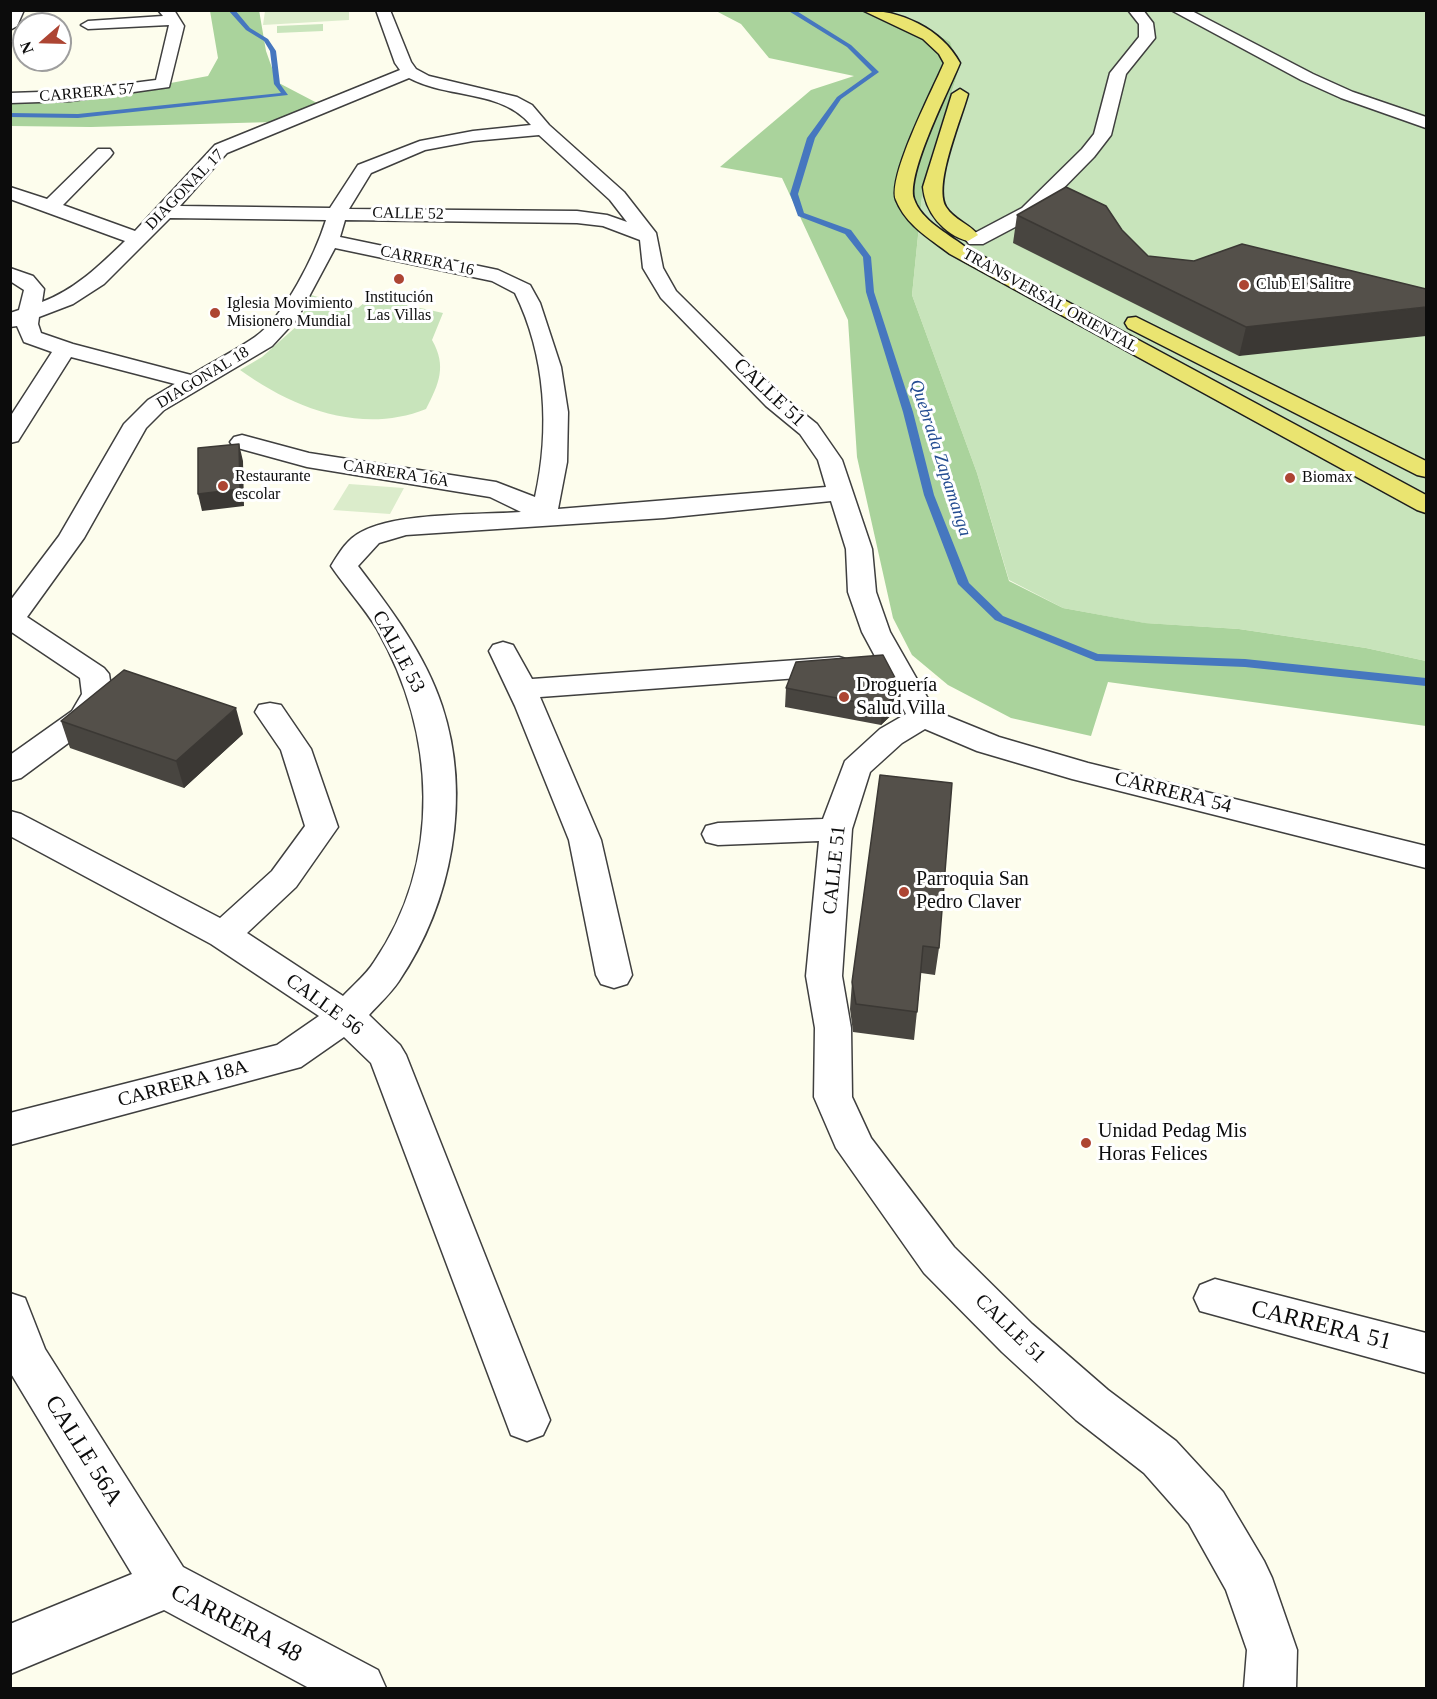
<!DOCTYPE html>
<html>
<head>
<meta charset="utf-8">
<style>
  body { margin:0 }
  #map { position:relative; width:1437px; height:1699px; overflow:hidden; background:#fdfded; font-family:Georgia,serif }
  canvas { display:block }
  .frame { position:absolute; inset:0; border:12px solid #0c0c0c; pointer-events:none }
  .north { position:absolute; left:12px; top:12px; width:60px; height:60px; box-sizing:border-box; background:#fff; border:2px solid #9e9e9e; border-radius:50%; rotate:250deg; font-size:16px; font-weight:700; line-height:24px; text-align:center; color:#0c0c0c }
  .north::after { content:''; display:block; margin:auto; width:21px; height:27px; background:#ad4533; clip-path:polygon(50% 0,100% 100%,50% 72%,0 100%) }
</style>
</head>
<body>
<div id="map">
<canvas width="1437" height="1699"></canvas>
<div class="frame"></div>
<div class="north">N</div>
</div>
<script>
const c = document.querySelector('canvas').getContext('2d');
c.lineJoin = 'round';
function fillPath(path, color) { c.fillStyle = color; c.fill(path, 'evenodd'); }
function stroke(path, color, width, dash) { c.strokeStyle = color; c.lineWidth = width; c.lineCap = dash ? 'butt' : 'round'; c.setLineDash(dash || []); c.stroke(path); }
function drawText(font, color, halo, rows, align = 'center') {
  c.font = font + ' Georgia,serif'; c.lineWidth = 6; c.setLineDash([]); c.textBaseline = 'middle'; c.strokeStyle = halo; c.fillStyle = color; for (const [text, x, y, turn = 0] of rows) {
    c.save(); c.translate(x, y); c.rotate((+turn || 0) * Math.PI / 180); c.textAlign = isNaN(turn) ? turn : align; if (halo) c.strokeText(text, 0, 0); c.fillText(text, 0, 0); c.restore();
  }
}
fillPath(new Path2D(`
  M 885,11 L 1426,11 L 1426,661 L 1366,648 L 1239,629 L 1144,623 L 1063,608 L 1009,580 L 977,473 L 912,295 L 922,196 L 929,163 L 959,69 L 912,21 Z
  M 323,24 L 323,31 L 277,33 L 277,26 Z
  M 311,295 L 358,308 L 371,297 L 443,313 L 432,340 C 447,366 439,384 426,409 C 361,435 293,408 240,370 L 262,357 L 298,325 Z`), '#c8e4bb');
fillPath(new Path2D(`
  M 259,10 L 266,51 L 277,82 L 319,104 L 273,122 L 91,127 L 11,126 L 10,102 L 80,100 L 208,76 L 218,58 L 210,11 Z
  M 716,11 L 885,11 L 912,21 L 950,42 L 959,69 L 929,163 L 922,196 L 912,295 L 977,473 L 1009,581 L 1063,608 L 1145,623 L 1239,629 L 1366,648 L 1426,661 L 1426,726 L 1108,682 L 1091,736 L 1011,718 L 948,685 L 912,655 L 893,618 L 857,457 L 848,320 L 782,178 L 720,167 L 811,90 L 854,76 L 769,58 L 741,24 Z`), '#aad39c');
fillPath(new Path2D(`
  M 265,11 L 349,11 L 349,20 L 263,25 Z
  M 349,484 L 404,488 L 390,514 L 333,510 Z`), '#dbeccb');
fillPath(new Path2D(`
  M 228,10 L 235,10 L 250,28 L 268,39 L 276,51 L 280,84 L 288,95 L 78,118 L 10,117 L 10,113 L 78,114 L 281,93 L 274,84 L 270,51 L 264,41 L 246,30 Z
  M 787,10 L 795,10 L 851,45 L 879,72 L 841,99 L 815,138 L 798,194 L 804,213 L 851,230 L 871,257 L 874,292 L 913,412 L 934,495 L 969,583 L 1003,616 L 1098,654 L 1245,659 L 1426,678 L 1426,686 L 1245,667 L 1096,661 L 995,620 L 958,584 L 924,495 L 903,412 L 866,292 L 863,257 L 845,234 L 798,216 L 790,194 L 807,138 L 837,97 L 872,72 L 847,47 Z`), '#4677bf');
const minor = new Path2D(`
  M 10,10 L 24,10 L 17,26 L 10,30 Z
  M 158,10 L 174,10 L 184,26 L 169,87 L 70,101 L 10,103 L 10,93 L 70,91 L 156,80 L 169,25 L 88,29 L 81,25 L 88,21 L 163,16 Z
  M 376,10 L 390,10 L 411,62 L 416,69 L 429,76 L 517,97 L 532,105 L 549,125 L 624,192 L 656,233 L 663,268 L 676,291 L 782,396 L 817,424 L 842,460 L 872,549 L 876,592 L 890,632 L 935,711 L 999,737 L 1088,763 L 1426,846 L 1426,868 L 1072,779 L 977,751 L 925,729 L 902,743 L 870,772 L 852,829 L 842,976 L 851,1028 L 852,1097 L 871,1138 L 954,1247 L 1032,1324 L 1108,1390 L 1176,1441 L 1223,1492 L 1264,1561 L 1272,1578 L 1297,1650 L 1296,1688 L 1244,1688 L 1247,1650 L 1226,1590 L 1189,1524 L 1144,1473 L 1076,1420 L 1002,1352 L 924,1273 L 836,1148 L 814,1097 L 815,1028 L 806,976 L 819,841 L 718,845 L 706,842 L 702,834 L 706,826 L 718,823 L 823,819 L 845,761 L 880,729 L 906,714 L 862,632 L 848,592 L 846,549 L 831,501 L 664,518 L 406,535 L 379,543 L 358,566 C 390,608 425,654 442,706 C 472,797 452,903 399,981 C 391,993 379,1004 369,1015 L 400,1045 L 406,1055 L 550,1420 L 543,1435 L 527,1441 L 511,1435 L 371,1063 L 344,1037 L 301,1067 L 10,1145 L 10,1113 L 277,1045 L 319,1016 L 211,944 L 10,836 L 10,811 L 21,814 L 220,918 L 272,871 L 305,826 L 281,750 L 255,712 L 259,705 L 270,703 L 281,705 L 311,749 L 338,827 L 296,887 L 247,933 L 343,996 C 353,985 366,975 374,962 C 443,861 436,733 377,629 C 364,607 345,587 331,566 C 339,553 347,539 361,532 C 398,512 478,515 521,512 L 490,497 L 307,467 L 234,447 L 230,442 L 234,437 L 242,435 L 309,453 L 496,482 L 535,497 C 550,430 546,356 515,293 L 492,281 L 335,248 L 297,319 L 272,346 L 164,410 L 146,428 L 84,538 L 27,617 L 104,668 L 109,674 L 112,694 L 94,724 L 21,778 L 10,781 L 10,755 L 72,711 L 82,694 L 80,678 L 10,631 L 10,601 L 59,536 L 124,424 L 148,400 L 175,384 L 71,357 L 18,441 L 10,443 L 10,417 L 52,352 L 24,342 L 17,326 L 10,327 L 10,313 L 19,310 L 24,290 L 10,281 L 10,268 L 33,276 L 44,289 L 42,302 C 76,289 99,266 125,241 L 10,199 L 10,187 L 47,199 L 98,149 L 110,149 L 113,153 L 110,157 L 63,205 L 135,231 L 215,145 L 400,70 L 395,63 ZM 409,78 C 448,99 501,89 531,125 L 473,131 L 420,141 L 358,165 L 330,208 L 180,206 L 227,153 ZM 539,135 L 610,200 L 627,222 L 607,215 L 577,211 L 349,209 L 371,173 L 425,150 L 473,141 ZM 170,218 L 326,220 C 315,255 285,316 255,337 C 235,351 212,362 191,375 L 73,344 L 41,333 L 38,324 L 39,317 L 73,304 L 104,284 ZM 345,220 L 577,223 L 603,226 L 640,240 L 643,268 L 661,298 L 766,406 L 800,434 L 818,460 L 826,487 L 558,509 L 567,462 L 568,412 L 561,367 L 540,303 L 530,285 L 498,270 L 340,237 Z
  M 1128,10 L 1143,10 L 1153,23 L 1155,38 L 1126,74 L 1111,135 L 1094,157 L 1036,216 L 983,244 L 969,244 L 966,240 L 969,236 L 1022,208 L 1082,149 L 1094,134 L 1110,73 L 1139,37 L 1139,24 Z
  M 1171,10 L 1190,10 L 1313,74 L 1353,92 L 1426,117 L 1426,128 L 1341,98 L 1301,80 Z
  M 503,642 L 513,645 L 532,679 L 839,657 L 849,660 L 853,666 L 849,672 L 839,675 L 540,697 L 601,840 L 632,975 L 627,984 L 614,988 L 601,984 L 596,975 L 569,840 L 515,706 L 489,651 L 493,645 Z
  M 1215,1279 L 1426,1333 L 1426,1373 L 1200,1311 L 1194,1298 L 1200,1285 Z
  M 10,1293 L 25,1298 L 45,1349 L 183,1567 L 378,1670 L 386,1688 L 309,1688 L 164,1610 L 10,1674 L 10,1624 L 132,1574 L 10,1372 Z`);
const major = new Path2D(`
  M 862,10 C 900,10 941,28 960,63 C 949,90 906,174 914,199 C 921,220 947,233 964,246 L 1426,495 L 1426,513 L 1417,510 L 950,254 C 929,238 906,225 896,200 C 887,177 933,89 944,63 L 939,54 L 923,39 Z
  M 960,89 L 968,94 C 961,120 933,185 946,207 C 954,220 970,224 978,235 L 968,241 C 944,235 925,212 923,187 L 952,94 Z
  M 1136,317 L 1426,461 L 1426,477 L 1417,475 L 1128,328 L 1125,323 L 1128,318 Z`);
stroke(minor, '#3f3f3f', 3);
stroke(major, '#1d1d1d', 3);
fillPath(minor, '#fff');
fillPath(major, '#eae470');
fillPath(new Path2D(`
  M 1017,215 L 1122,230 L 1148,256 L 1426,289 L 1239,356 L 1013,243 Z
  M 786,688 L 900,707 L 881,725 L 785,707 Z
  M 61,721 L 243,734 L 184,788 L 70,748 Z
  M 880,775 L 939,948 L 935,975 L 921,973 L 914,1040 L 853,1032 L 850,1009 L 852,982 Z`), '#484540');
fillPath(new Path2D(`
  M 1426,307 L 1426,336 L 1239,356 L 1246,327 Z
  M 239,444 L 243,461 L 244,506 L 202,511 L 198,494 Z
  M 901,689 L 900,707 L 881,725 L 882,707 Z
  M 236,708 L 243,734 L 184,788 L 176,761 Z`), '#3b3834');
const building = new Path2D(`
  M 1066,187 L 1106,206 L 1122,230 L 1148,256 L 1194,261 L 1242,244 L 1426,289 L 1426,307 L 1246,327 L 1017,215 Z
  M 239,444 L 240,489 L 198,494 L 198,448 Z
  M 883,655 L 901,689 L 882,707 L 786,688 L 796,662 Z
  M 124,670 L 236,708 L 176,761 L 61,721 Z
  M 880,775 L 952,783 L 939,948 L 923,946 L 917,1012 L 856,1004 L 852,982 Z`);
fillPath(building, '#54504a');
stroke(building, '#3b3834', 1.5);
for (const [x, y, r, color] of [
  [399,279,6,"#ad4533"],
  [1244,285,6,"#ad4533"],
  [215,313,6,"#ad4533"],
  [1290,478,6,"#ad4533"],
  [223,486,6,"#ad4533"],
  [844,697,6,"#ad4533"],
  [904,892,6,"#ad4533"],
  [1086,1143,6,"#ad4533"]
]) { const dot = new Path2D(); dot.arc(x, y, r, 0, 2 * Math.PI); c.fillStyle = color; c.fill(dot); stroke(dot, '#fff', 2); }
drawText('16px', '#0c0c0c', '#fff', [
  ["CARRERA 57",87,93,-5],
  ["DIAGONAL 17",185,190,-46],
  ["CALLE 52",408,214,1],
  ["CARRERA 16",427,261,12],
  ["TRANSVERSAL ORIENTAL",1050,301,29],
  ["DIAGONAL 18",203,378,-31],
  ["CARRERA 16A",396,474,9]
]);
drawText('16px', '#0c0c0c', '#fff', [
  ["Club El Salitre",1256,285],
  ["Institución",399,298,"center"],
  ["Las Villas",399,316,"center"],
  ["Iglesia Movimiento",227,304],
  ["Misionero Mundial",227,322],
  ["Restaurante",235,477],
  ["escolar",235,495],
  ["Biomax",1302,478]
], 'left');
drawText('italic 18px', '#234c91', '#fff', [
  ["Quebrada Zapamanga",940,458,72]
]);
drawText('20px', '#0c0c0c', '#fff', [
  ["CALLE 51",769,393,43],
  ["CALLE 53",398,652,62],
  ["CARRERA 54",1173,793,14],
  ["CALLE 51",835,870,-84],
  ["CALLE 56",324,1005,36],
  ["CARRERA 18A",183,1084,-15],
  ["CALLE 51",1010,1329,44]
]);
drawText('20px', '#0c0c0c', '#fff', [
  ["Droguería",856,686],
  ["Salud Villa",856,709],
  ["Parroquia San",916,880],
  ["Pedro Claver",916,903],
  ["Unidad Pedag Mis",1098,1132],
  ["Horas Felices",1098,1155]
], 'left');
drawText('24px', '#0c0c0c', '#fff', [
  ["CARRERA 51",1321,1326,14],
  ["CALLE 56A",83,1451,58],
  ["CARRERA 48",236,1624,27]
]);
</script>
</body>
</html>
